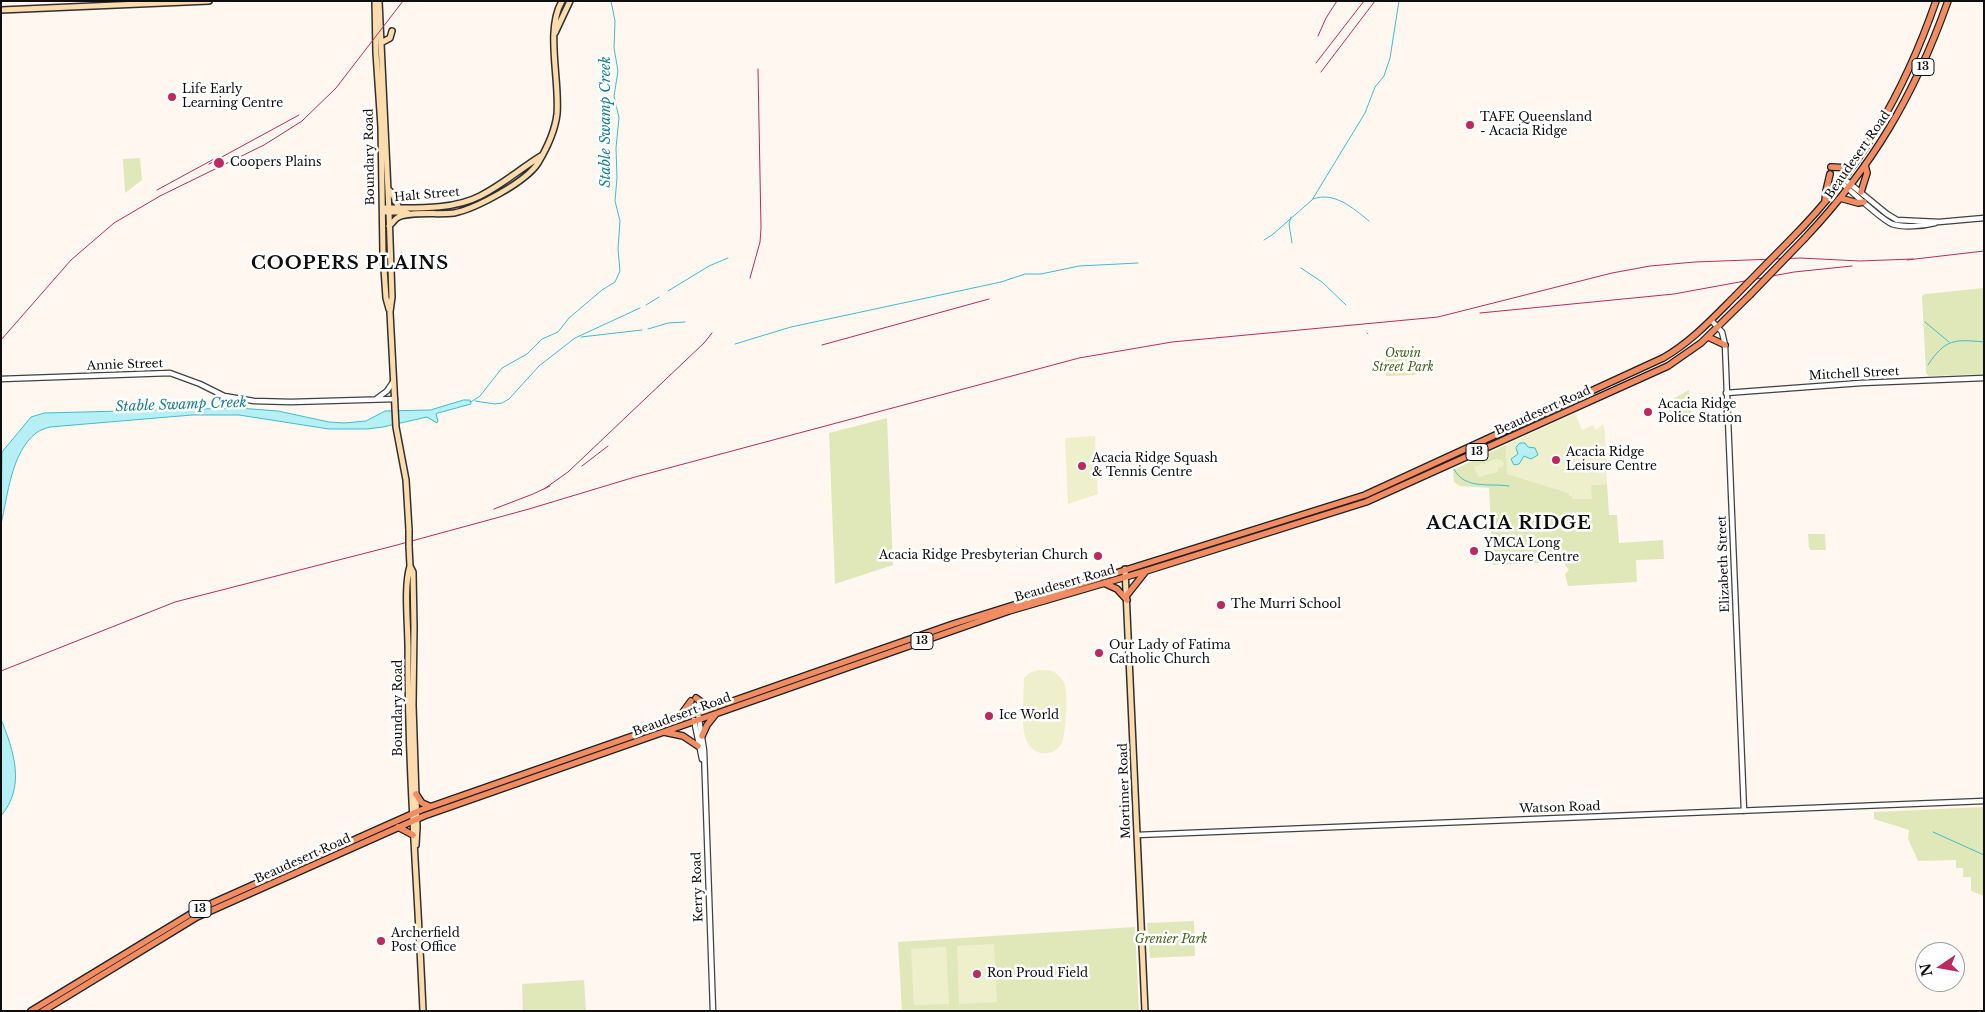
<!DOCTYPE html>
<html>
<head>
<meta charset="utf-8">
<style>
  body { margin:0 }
  #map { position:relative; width:1985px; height:1012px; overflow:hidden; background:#fff7f0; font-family:"Libre Baskerville",serif }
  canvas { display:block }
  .frame { position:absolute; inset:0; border:2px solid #0e0e0e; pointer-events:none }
  .north { position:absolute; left:1915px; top:942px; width:50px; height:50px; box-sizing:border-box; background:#fff; border:1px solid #9f9f9f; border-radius:50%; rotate:258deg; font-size:14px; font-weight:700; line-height:20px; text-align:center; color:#0e0e0e }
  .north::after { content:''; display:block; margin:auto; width:18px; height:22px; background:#bb2a5e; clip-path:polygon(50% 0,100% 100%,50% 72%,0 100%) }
</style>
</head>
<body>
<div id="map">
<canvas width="1985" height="1012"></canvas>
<div class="frame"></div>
<div class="north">N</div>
</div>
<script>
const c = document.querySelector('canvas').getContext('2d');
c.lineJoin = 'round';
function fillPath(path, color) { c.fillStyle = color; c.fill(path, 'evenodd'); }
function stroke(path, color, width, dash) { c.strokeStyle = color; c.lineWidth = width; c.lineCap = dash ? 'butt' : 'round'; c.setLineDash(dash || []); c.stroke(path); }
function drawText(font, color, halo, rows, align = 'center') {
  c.font = font + ' "Libre Baskerville",serif'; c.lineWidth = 5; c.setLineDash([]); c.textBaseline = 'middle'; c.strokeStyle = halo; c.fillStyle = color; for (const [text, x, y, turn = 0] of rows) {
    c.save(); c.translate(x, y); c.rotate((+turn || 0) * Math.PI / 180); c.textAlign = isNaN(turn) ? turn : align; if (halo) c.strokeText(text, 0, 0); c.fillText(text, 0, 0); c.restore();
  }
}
fillPath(new Path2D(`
  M 140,158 L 142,180 L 125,193 L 123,159 Z
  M 1984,288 L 1984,374 L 1929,376 L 1926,373 L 1922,296 L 1925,294 Z
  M 1403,347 L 1421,350 L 1417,373 L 1415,375 L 1386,376 L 1385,348 Z
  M 1689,390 L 1692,420 L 1670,422 L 1669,401 Z
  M 887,418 L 893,565 L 835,584 L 829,433 Z
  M 1506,445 L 1508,474 L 1569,493 L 1572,496 L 1572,499 L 1591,485 L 1607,484 L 1609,515 L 1617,515 L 1619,543 L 1663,540 L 1664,559 L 1636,560 L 1637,582 L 1568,586 L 1565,574 L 1569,570 L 1563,562 L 1493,565 L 1489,488 L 1460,486 L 1454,482 L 1453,470 Z
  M 1808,534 L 1825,534 L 1826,550 L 1811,550 L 1809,548 Z
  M 1984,807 L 1984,896 L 1971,891 L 1971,877 L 1963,877 L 1963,868 L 1956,868 L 1956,860 L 1918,861 L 1908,839 L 1909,830 L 1874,819 L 1874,812 Z
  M 1194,921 L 1195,956 L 1150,958 L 1147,923 Z
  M 1135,927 L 1139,1011 L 902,1011 L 898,942 Z
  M 584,980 L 586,1011 L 523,1011 L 522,984 Z`), '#e0e8ba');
fillPath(new Path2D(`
  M 1575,413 L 1582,430 L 1593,425 L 1596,430 L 1603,424 L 1605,432 L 1607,484 L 1591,485 L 1592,499 L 1572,499 L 1572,496 L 1569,496 L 1569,493 L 1507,474 L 1506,445 Z
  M 1095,436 L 1098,494 L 1068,504 L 1065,438 Z
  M 1496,459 L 1502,460 L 1504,463 L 1503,466 L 1498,469 L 1498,472 L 1478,477 L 1474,467 Z
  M 1038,670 C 1047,670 1053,669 1059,676 C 1062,678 1064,682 1065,686 C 1068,695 1066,740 1060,746 C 1047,760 1029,753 1025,736 C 1021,723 1024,693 1024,678 L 1029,673 Z
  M 994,944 L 997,1002 L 959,1004 L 957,946 Z
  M 946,947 L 949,1004 L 914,1005 L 911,949 Z`), '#eef0cc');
const water = new Path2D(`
  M 464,400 L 470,400 L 471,404 L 438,413 L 436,414 L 438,421 L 437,423 L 427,417 L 383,427 L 367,429 L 329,429 L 239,415 L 192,415 L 50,427 C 46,428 40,430 36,433 C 11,453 8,495 1,524 L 2,452 L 31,417 L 44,413 L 239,408 L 278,411 L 329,422 L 344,423 L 366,421 L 385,411 L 430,410 Z
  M 1520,443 L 1525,443 L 1528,447 L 1535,448 L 1538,455 L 1531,459 L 1524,456 L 1519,464 L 1514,465 L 1511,459 L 1518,454 L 1516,448 Z
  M 1,719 C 14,752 26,786 1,816 Z`);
fillPath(water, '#b6f0f4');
stroke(water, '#3fbdc9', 1);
stroke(new Path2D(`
  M 1313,199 C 1334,191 1353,208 1369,221
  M 1291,217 L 1289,224 L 1292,243
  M 1264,240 L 1272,235 L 1312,200 L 1365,113 L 1375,87 L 1384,76 L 1390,58 L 1399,1
  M 1301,268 L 1322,282 L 1346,305
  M 668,291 L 709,266 L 728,258
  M 646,305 L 659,297
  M 1925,322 L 1949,342
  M 648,329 L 668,323 L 685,322
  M 1367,333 L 1368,334
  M 581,337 L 642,330
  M 735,344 L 791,327 L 1001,282 L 1025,274 L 1041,274 L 1079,266 L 1138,263
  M 1928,365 C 1945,339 1954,339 1984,342
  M 475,401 L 495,404 L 502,403 L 509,399 L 539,366 L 575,338 L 640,308
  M 471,402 L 480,396 L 502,368 L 527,354 L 542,339 L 558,332 L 569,318 L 602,290 L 615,282 L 620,271 L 618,249 L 620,221 L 615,201 L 617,178 L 616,148 L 619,118 L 614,96 L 618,71 L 614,48 L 615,21 L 611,1
  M 1454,469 C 1464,490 1490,483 1509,486
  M 1933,832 L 1984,855`), '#3fbdc9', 1);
const tertiary = new Path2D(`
  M 1843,178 L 1887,214 L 1897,220 L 1939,222 L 1984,218
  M 1840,182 C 1852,191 1880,219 1892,224 C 1904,228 1923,226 1935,223
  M 1711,320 L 1722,332 L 1725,345 L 1744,811
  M 1,379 L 170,373 L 200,384 L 224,396 L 254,401 L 291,402 L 395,399
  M 1726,393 L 1861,383 L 1984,378
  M 376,399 L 387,391 L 393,382
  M 698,713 L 704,750 L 713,1011
  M 694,720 L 702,759
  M 1137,835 L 1984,801`);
const secondary = new Path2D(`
  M 375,1 L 376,53 L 381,127 L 383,254 L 386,298 L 389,309
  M 379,1 L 389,212 L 392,297 L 390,312 L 396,427 L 406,480 L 409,530
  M 1,10 L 209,1
  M 555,33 L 570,1
  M 381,43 L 390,38 L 392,31
  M 388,189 L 392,193 L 399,208
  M 386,208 C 416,208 453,210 480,196 C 502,185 520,169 541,156
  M 386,212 L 404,212 L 410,214
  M 389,226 C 392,224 394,220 397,218 C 408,211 439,215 454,213 C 475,209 526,182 538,163 C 547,148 555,131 557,114 C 560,80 545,30 562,1
  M 409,546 L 410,566 L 413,572 L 414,627 L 413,705 L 417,827 L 416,845
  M 410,566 C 403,589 409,631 408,657 C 408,775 418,892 423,1011
  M 1125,569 L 1145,1011`);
const trunk = new Path2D(`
  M 1831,167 L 1851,168
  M 1861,192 L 1867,173 L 1865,165
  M 1840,198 L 1858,203 L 1864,202
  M 1825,201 L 1826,191 L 1830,174
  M 1805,238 C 1873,166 1915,94 1948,1
  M 1791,239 C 1860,170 1904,93 1936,1
  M 1708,337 L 1725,345
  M 1104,583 L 1117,589 L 1127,600
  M 1127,595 L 1146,571
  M 696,698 L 703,703 L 714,707
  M 677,720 L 691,701
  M 664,732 L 683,736 L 698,746
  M 702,736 L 707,725 L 715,715
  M 416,794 L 422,803 L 429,806
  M 398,827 L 413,835
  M 31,1011 L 197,910 L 421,810 L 953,624 L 1365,495 L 1663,358 C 1691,342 1712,319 1735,296
  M 43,1011 L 197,917 L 424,816 L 1009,611 L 1146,571 L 1366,502 L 1668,366 L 1701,343 L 1750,295`);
stroke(tertiary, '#414141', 7);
stroke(secondary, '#303030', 8);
stroke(trunk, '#1f1f1f', 8);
stroke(tertiary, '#fff', 4.5);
stroke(secondary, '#fcdbad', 5);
stroke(trunk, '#f28d63', 5.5);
stroke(new Path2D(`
  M 1318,36 L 1326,18 L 1337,1
  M 1316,63 L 1364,1
  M 1321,72 L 1375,1
  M 209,164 L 299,115
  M 157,190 L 214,159
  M 1907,260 L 1984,251
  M 750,278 L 760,242 L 761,228 L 758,69
  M 1480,313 L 1674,294 L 1794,272 L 1852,266
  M 1,340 L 71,260 L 114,223 L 160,196 L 264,145 L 302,121 L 336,88 L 403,1
  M 822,345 L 989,299
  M 582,466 L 608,446
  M 544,489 L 568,472 L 704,343 L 712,333
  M 494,509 L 533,494 L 550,486
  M 1,671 L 175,602 L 397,545 L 529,509 L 635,477 L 1079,358 L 1172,342 L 1438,317 L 1612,273 L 1650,266 L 1695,262 L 1800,258 L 1860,261 L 1913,259`), '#bb2a5e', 1);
const secondaryBridge = new Path2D(`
  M 409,530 L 409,546`);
const trunkBridge = new Path2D(`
  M 1750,295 L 1805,238
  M 1735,296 L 1791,239`);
stroke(secondaryBridge, '#303030', 8, []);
stroke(trunkBridge, '#1f1f1f', 8, []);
stroke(secondaryBridge, '#fcdbad', 5);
stroke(trunkBridge, '#f28d63', 5.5);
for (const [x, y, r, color] of [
  [172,97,5,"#bb2a5e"],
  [1470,125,5,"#bb2a5e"],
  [219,163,6,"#bb2a5e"],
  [1648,412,5,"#bb2a5e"],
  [1556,460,5,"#bb2a5e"],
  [1082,466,5,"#bb2a5e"],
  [1474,551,5,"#bb2a5e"],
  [1098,556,5,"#bb2a5e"],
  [1221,605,5,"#bb2a5e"],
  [1099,653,5,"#bb2a5e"],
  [989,716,5,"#bb2a5e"],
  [381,941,5,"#bb2a5e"],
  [977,974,5,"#bb2a5e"]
]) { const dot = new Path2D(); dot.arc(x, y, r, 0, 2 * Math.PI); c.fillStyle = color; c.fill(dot); stroke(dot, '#fff', 2); }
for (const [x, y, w] of [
  [1923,67,22],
  [1477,452,22],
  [922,641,22],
  [200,909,22]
]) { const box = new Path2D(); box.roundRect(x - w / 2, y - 8.5, w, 17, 4); c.fillStyle = '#fff'; c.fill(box); stroke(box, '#0e0e0e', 1); }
drawText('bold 11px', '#0e0e0e', null, [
  ["13",1923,67],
  ["13",1477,452],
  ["13",922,641],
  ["13",200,909]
]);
drawText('12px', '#0e0e0e', '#fff', [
  ["Life Early",182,90],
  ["Learning Centre",182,104],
  ["TAFE Queensland",1480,118],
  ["- Acacia Ridge",1480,132],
  ["Coopers Plains",230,163],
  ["Acacia Ridge",1658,405],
  ["Police Station",1658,419],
  ["Acacia Ridge",1566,453],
  ["Leisure Centre",1566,467],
  ["Acacia Ridge Squash",1092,459],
  ["& Tennis Centre",1092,473],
  ["YMCA Long",1484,544],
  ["Daycare Centre",1484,558],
  ["Acacia Ridge Presbyterian Church",1088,556,"right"],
  ["The Murri School",1231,605],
  ["Our Lady of Fatima",1109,646],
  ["Catholic Church",1109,660],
  ["Ice World",999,716],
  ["Archerfield",391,934],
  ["Post Office",391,948],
  ["Ron Proud Field",987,974]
], 'left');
drawText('12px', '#0e0e0e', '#fff', [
  ["Beaudesert Road",1858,155,-55],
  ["Boundary Road",370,157,-91],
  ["Halt Street",427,195,-5],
  ["Annie Street",125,365,-2],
  ["Mitchell Street",1854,374,-3],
  ["Beaudesert Road",1543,411,-24],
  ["Elizabeth Street",1724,564,-92],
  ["Beaudesert Road",1065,584,-16],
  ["Boundary Road",399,708,-90],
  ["Beaudesert Road",682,715,-20],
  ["Mortimer Road",1125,791,-92],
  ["Watson Road",1560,808,-2],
  ["Beaudesert Road",303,859,-24],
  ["Kerry Road",698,887,-92]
]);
drawText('italic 12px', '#436420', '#fff', [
  ["Oswin",1403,354],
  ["Street Park",1403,368],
  ["Grenier Park",1171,940]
]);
drawText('italic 14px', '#1a808f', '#fff', [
  ["Stable Swamp Creek",606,122,-90],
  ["Stable Swamp Creek",181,405,-2]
]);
c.letterSpacing = '1px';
drawText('bold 18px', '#0e0e0e', '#fff', [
  ["COOPERS PLAINS",350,264],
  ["ACACIA RIDGE",1509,524]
]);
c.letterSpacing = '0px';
</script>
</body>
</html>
